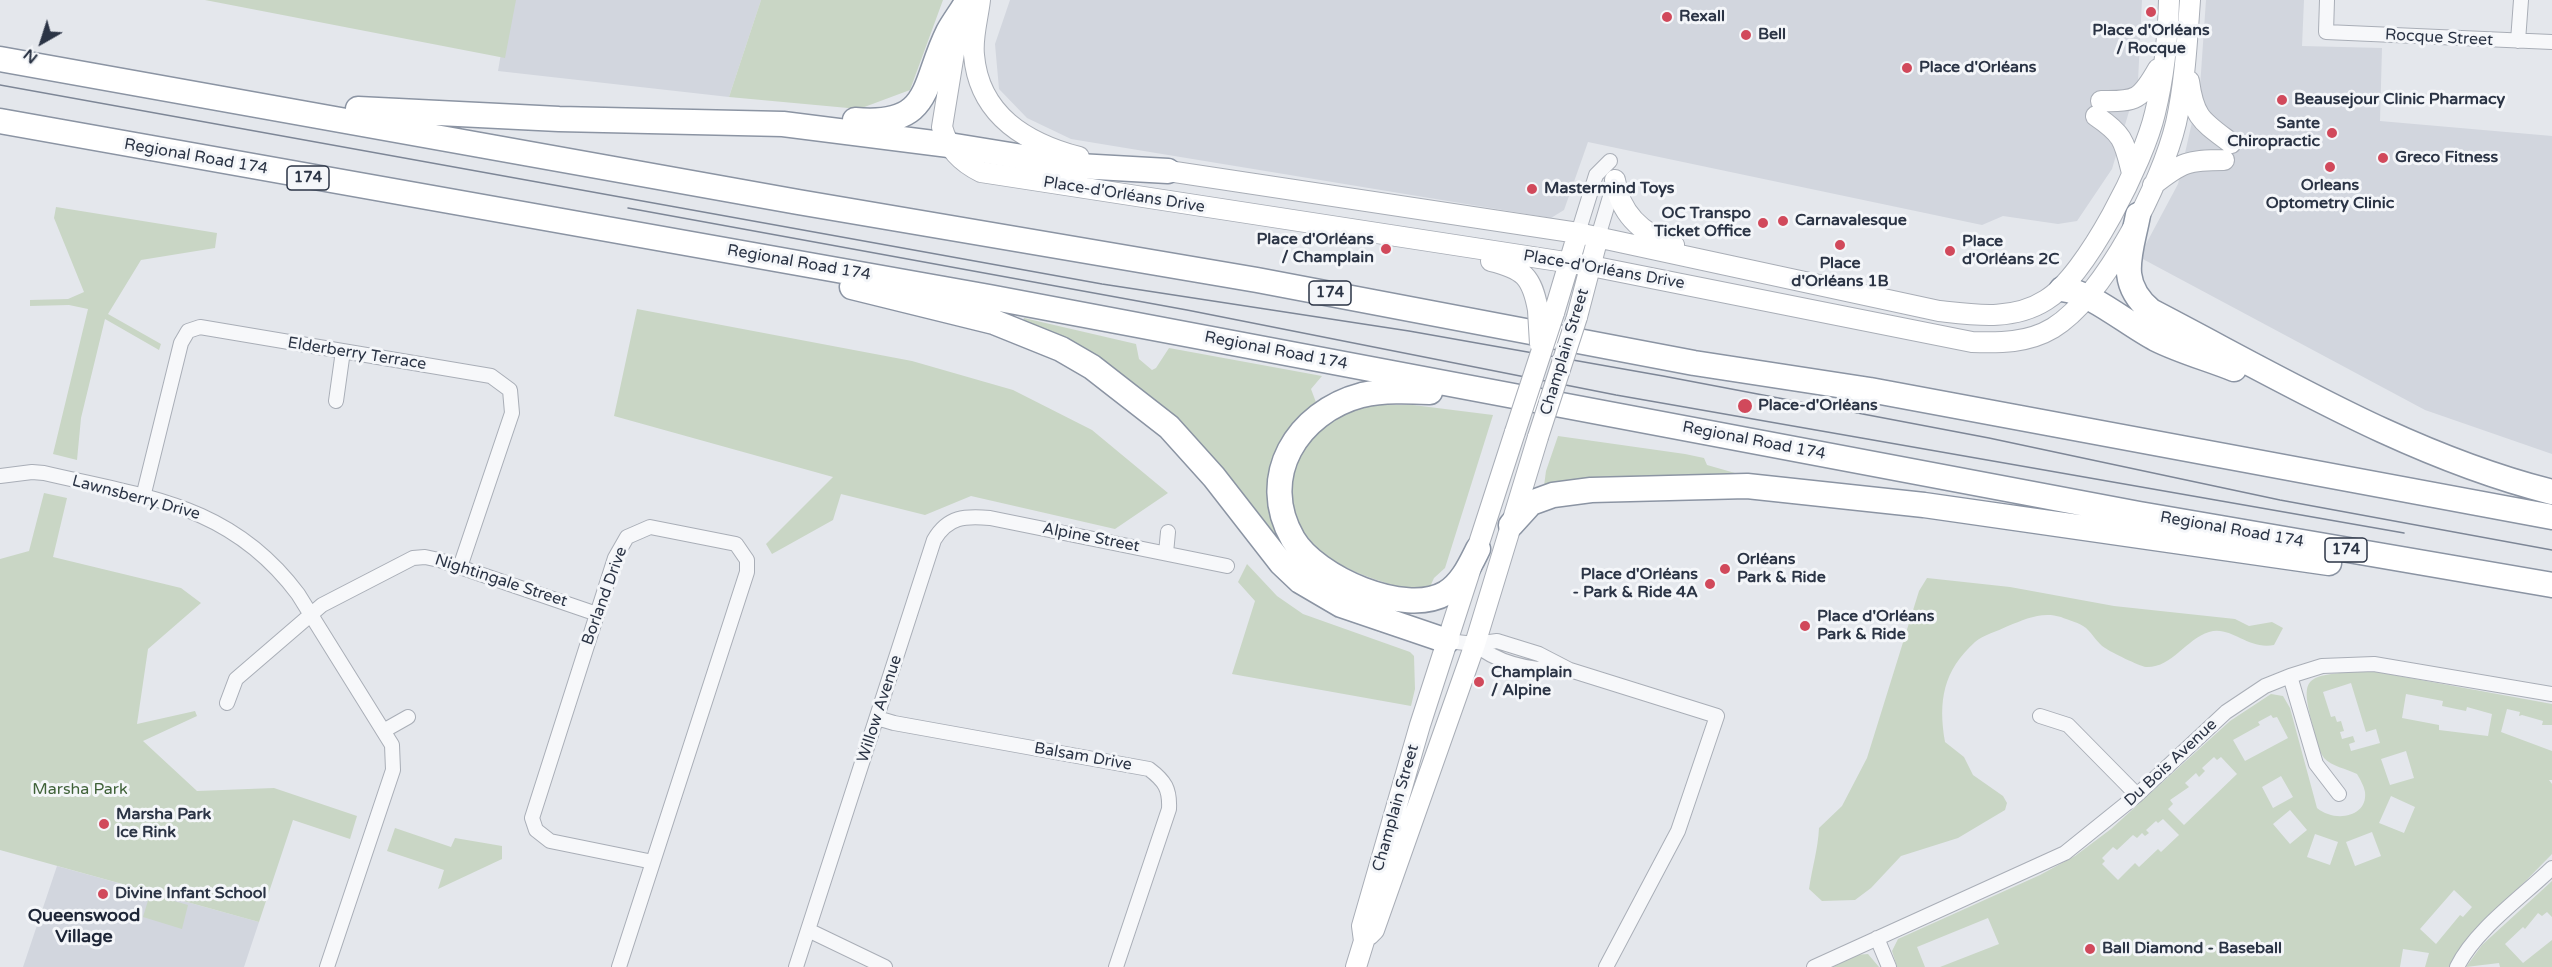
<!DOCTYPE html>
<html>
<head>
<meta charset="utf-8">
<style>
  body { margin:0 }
  #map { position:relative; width:2552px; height:967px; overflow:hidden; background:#e4e7ec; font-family:"Varela Round",sans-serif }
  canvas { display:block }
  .north { position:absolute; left:12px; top:12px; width:60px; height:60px; -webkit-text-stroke:4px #f4f6f9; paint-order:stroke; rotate:219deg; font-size:16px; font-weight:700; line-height:24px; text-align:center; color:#2b3445 }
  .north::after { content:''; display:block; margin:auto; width:21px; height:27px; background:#2b3445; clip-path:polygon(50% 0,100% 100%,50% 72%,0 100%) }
</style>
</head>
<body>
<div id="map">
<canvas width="2552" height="967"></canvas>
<div class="north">N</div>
</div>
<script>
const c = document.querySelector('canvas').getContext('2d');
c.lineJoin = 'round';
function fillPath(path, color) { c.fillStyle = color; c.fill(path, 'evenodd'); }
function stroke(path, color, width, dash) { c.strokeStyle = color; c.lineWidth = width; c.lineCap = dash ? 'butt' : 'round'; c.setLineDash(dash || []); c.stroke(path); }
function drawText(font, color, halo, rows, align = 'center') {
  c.font = font + ' "Varela Round",sans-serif'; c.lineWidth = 6; c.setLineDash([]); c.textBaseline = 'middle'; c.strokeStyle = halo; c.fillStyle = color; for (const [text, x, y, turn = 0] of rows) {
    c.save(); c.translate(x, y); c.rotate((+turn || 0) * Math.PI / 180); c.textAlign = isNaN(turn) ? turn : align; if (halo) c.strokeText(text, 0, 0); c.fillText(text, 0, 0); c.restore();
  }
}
fillPath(new Path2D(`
  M 510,0 L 761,0 L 729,97 L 498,71 Z
  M 1010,0 L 2142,0 L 2138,81 L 2112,169 L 2077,221 L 2058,224 L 2003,216 L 1982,225 L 1588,142 L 1564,210 L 1551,218 L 1071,139 L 1027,118 L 999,89 L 995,44 Z
  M 2206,0 L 2304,0 L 2302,46 L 2382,48 L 2380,121 L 2552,136 L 2552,454 L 2425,410 L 2139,257 L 2178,184 L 2200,87 Z
  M 57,866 L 259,922 L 244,967 L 23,967 Z`), '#d2d6de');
fillPath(new Path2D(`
  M 205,0 L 516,0 L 505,58 Z
  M 761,0 L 943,0 L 910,90 L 859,109 L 729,97 Z
  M 56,207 L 217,233 L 215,248 L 141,260 L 108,314 L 161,344 L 159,350 L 105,319 L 81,418 L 77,460 L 53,454 L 88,309 L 69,305 L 30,306 L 30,300 L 68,299 L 84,292 L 54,218 Z
  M 637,309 L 912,361 L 1013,390 L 1092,430 L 1168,493 L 1115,529 L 971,496 L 925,515 L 841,494 L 833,520 L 772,554 L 766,544 L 833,477 L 614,416 Z
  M 1024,318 L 1136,344 L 1139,359 L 1152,370 L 1156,368 L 1169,348 L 1322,376 L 1311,389 L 1317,405 L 1286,436 L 1297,565 L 1242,498 L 1023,323 Z
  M 1378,405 L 1413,405 L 1493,415 L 1445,568 L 1434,578 L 1429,589 C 1414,594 1396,586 1380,581 C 1355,573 1328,561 1310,540 C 1276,501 1294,438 1339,415 C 1351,409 1365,407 1378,405 Z
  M 1558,436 L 1685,454 L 1704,458 L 1707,465 L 1742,475 L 1544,486 L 1546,471 Z
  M 44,493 L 67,498 L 53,557 L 181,588 L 201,603 L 148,649 L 137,724 L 195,711 L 197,716 L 143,741 L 197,791 L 274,788 L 357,816 L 350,839 L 293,820 L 259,922 L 0,850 L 0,559 L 29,551 Z
  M 1247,564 L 1277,596 L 1303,614 L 1410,652 L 1414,656 L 1415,689 L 1411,706 L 1232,674 L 1255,601 L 1238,582 Z
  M 1927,578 L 2010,587 L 2114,606 L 2235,619 L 2249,626 L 2272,622 L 2283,628 L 2274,645 C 2247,650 2231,625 2209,632 C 2186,639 2172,668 2146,667 C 2139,666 2111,652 2105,648 C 2097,643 2093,634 2086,628 C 2080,623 2068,620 2061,617 C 2042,611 2025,619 2008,626 C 1998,631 1983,635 1975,642 C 1943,671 1938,701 1945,742 L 1964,757 L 1973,775 L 2003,796 L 2007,803 L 2005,810 L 1958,838 L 1901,856 L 1871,888 L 1855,900 L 1822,901 L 1809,889 C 1812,868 1818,849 1819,828 L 1842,806 L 1867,758 L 1919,591 Z
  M 2349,672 L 2377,672 L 2552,704 L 2552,725 L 2542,725 L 2543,721 L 2522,715 L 2519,716 L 2520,712 L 2507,709 L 2501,732 L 2552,751 L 2552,780 L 2549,780 L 2552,784 L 2552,854 L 2460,948 L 2451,967 L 2425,967 L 2429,953 L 2403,949 L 2400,967 L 1940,967 L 1999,944 L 1988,918 L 1917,947 L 1925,967 L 1897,967 L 1892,951 L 1898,939 L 2040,875 L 2075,856 L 2111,829 L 2230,721 L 2271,694 L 2283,696 L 2290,708 L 2317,808 C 2335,823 2368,817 2365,792 C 2364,786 2360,779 2357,774 C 2347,769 2331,766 2324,758 C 2317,749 2315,733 2312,723 C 2301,679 2305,676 2349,672 ZM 2351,683 L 2366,732 L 2376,729 L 2380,743 L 2351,751 L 2349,744 L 2355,742 L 2353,736 L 2342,739 L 2340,732 L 2344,731 L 2341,721 L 2337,722 L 2335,716 L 2331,717 L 2323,692 ZM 2406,694 L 2443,701 L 2442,706 L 2466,711 L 2467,707 L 2492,714 L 2488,736 L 2439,730 L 2439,725 L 2402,718 ZM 2271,715 L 2273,718 L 2277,717 L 2288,738 L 2245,761 L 2233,740 L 2260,725 L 2258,722 ZM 2406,751 L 2414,778 L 2390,785 L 2381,759 ZM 2214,757 L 2217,760 L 2221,757 L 2237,774 L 2184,825 L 2168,809 L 2173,804 L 2170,800 L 2189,787 L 2185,783 L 2196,773 L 2199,777 L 2205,771 L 2202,768 ZM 2281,776 L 2293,797 L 2273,808 L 2262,787 ZM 2391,796 L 2415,807 L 2404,833 L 2379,823 ZM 2290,810 L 2307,830 L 2290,844 L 2273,824 ZM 2163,819 L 2179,835 L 2161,852 L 2158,849 L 2139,867 L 2135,863 L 2118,880 L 2102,864 L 2105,861 L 2102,858 L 2113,847 L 2117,850 L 2133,835 L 2137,838 L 2142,833 L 2145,836 L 2149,833 L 2146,830 L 2156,821 L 2158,823 ZM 2372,832 L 2381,856 L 2355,866 L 2346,842 ZM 2315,834 L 2338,842 L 2330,865 L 2307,857 ZM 2454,890 L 2472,907 L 2463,917 L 2460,915 L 2436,944 L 2420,929 Z
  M 395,828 L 451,847 L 455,838 L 502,846 L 502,859 L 438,889 L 444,870 L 387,851 Z
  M 2552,881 L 2552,917 L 2547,912 L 2542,916 L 2538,913 L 2525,929 L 2523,927 L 2505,944 L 2523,963 L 2552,940 L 2552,967 L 2500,967 L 2499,963 L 2466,967 L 2482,945 Z
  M 150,894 L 188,905 L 182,929 L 143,917 Z
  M 1868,954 L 1879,967 L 1833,967 L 1855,955 Z`), '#c9d6c5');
const street = new Path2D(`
  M 2327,0 L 2326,32 L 2552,42
  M 2518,41 L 2521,0
  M 1578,233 L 1596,175 L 1610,161
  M 1598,237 L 1615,180
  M 336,401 L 343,351
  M 0,476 L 32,472 L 44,473 C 146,497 231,504 298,594 L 392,745 L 393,770 L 327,967
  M 143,497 L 181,343 L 188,331 L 200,327 L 491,376 L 510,390 L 512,413 L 460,567
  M 1166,553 L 1168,532
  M 1447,641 L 1475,644 L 1497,641 L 1539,654 L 1570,670 L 1717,716 L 1678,831 L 1606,967
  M 1475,644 C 1500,665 1536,671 1569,670
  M 2290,676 L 2316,764 L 2339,794
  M 227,703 L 236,679 L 322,605 L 413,558 L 425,557 L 439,560 L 597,614
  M 2040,716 L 2068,725 L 2137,795
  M 877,718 L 894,723 L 1149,769 C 1165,781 1170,789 1169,809 L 1116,967
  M 385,730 L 408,717
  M 808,930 L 885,967
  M 1877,938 L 1889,967
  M 619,967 L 747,572 L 747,560 L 736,544 L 650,527 L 627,537 L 615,558 L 532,818 L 536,830 L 550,841 L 653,862
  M 796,967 L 934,540 C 948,516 965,516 990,518 L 1227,566
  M 1814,967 L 2065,853 L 2137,795 L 2226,712 L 2265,686 L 2290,676 L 2322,666 L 2374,664 L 2552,694
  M 2457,967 C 2475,930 2522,897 2552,868`);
const secondary = new Path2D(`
  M 980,0 C 978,18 972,37 974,55 C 979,115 1026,143 1079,157
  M 969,13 L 955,47 L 942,127 C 948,149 961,162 981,172 L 1591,266 L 1972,342 C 2000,343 2028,343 2053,328 C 2105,296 2162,182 2176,123 C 2185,83 2187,41 2190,0
  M 2189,81 C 2194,118 2202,121 2231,143
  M 2101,101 C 2137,102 2141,99 2158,69
  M 2096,116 C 2124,135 2124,141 2132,173
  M 1155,169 L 1578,233 L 1939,311 C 1975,315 2013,321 2046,300 C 2087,275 2144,161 2155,113 C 2164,76 2168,38 2169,0
  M 1615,180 C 1620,214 1642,234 1674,245
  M 2153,185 C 2182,162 2188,160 2224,160
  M 1491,261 C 1524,269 1532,277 1538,310
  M 1554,313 L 1578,233
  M 1577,317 L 1598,237
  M 1369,935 L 1374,930 L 1475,644 L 1538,437
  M 1356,967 L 1364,941 L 1362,926 L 1420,725 L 1515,432`);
const highway = new Path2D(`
  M 0,59 L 798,202 L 1257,280 L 1694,363 L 1870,390 L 2552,517
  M 358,109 L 559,119 L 783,124 L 949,145 L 1078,166 L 1168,171
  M 855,120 C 933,127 922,84 948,32 C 954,21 962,11 968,0
  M 0,121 L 989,297 L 2139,514 L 2552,585
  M 2138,215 C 2131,253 2116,282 2151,311 C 2280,378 2409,456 2552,492
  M 852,287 L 994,322 L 1061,349 L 1092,367 L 1169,427 L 1214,477 L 1281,563 L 1300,581 L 1341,605 L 1447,641
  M 2062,289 C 2091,292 2127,324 2156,339 C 2180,351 2209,359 2234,369
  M 1430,392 C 1408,391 1384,390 1362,395 C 1297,412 1257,477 1293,539 C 1316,578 1405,617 1446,593 C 1462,583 1470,565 1478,549
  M 1511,525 L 1531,503 L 1553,495 L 1591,490 L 1747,486 L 1924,505 L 2329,563`);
stroke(street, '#a9aeb7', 16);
stroke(secondary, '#a9aeb7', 22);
stroke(highway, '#8b94a3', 27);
stroke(street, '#f7f8fa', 14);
stroke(secondary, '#fff', 20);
stroke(highway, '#fff', 24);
stroke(new Path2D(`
  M 0,85 L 1102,284 L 1409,331 L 1663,376 L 1989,438 L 2280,500 L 2552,550
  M 628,208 L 1187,310 L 1616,395 L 2404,533`), '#7d8696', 1.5);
const secondaryBridge = new Path2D(`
  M 1538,310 L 1540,344
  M 1515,432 L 1554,313
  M 1538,437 L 1577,317`);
stroke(secondaryBridge, '#a9aeb7', 22, []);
stroke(secondaryBridge, '#fff', 20);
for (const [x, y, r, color] of [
  [2151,12,6,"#d1495b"],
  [1667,17,6,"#d1495b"],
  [1746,35,6,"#d1495b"],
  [1907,68,6,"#d1495b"],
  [2282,100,6,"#d1495b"],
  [2332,133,6,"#d1495b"],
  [2383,158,6,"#d1495b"],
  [2330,167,6,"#d1495b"],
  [1532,189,6,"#d1495b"],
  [1783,221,6,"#d1495b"],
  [1763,223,6,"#d1495b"],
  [1840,245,6,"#d1495b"],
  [1386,249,6,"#d1495b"],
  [1950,251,6,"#d1495b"],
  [1745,406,8,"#d1495b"],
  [1725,569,6,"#d1495b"],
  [1710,584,6,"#d1495b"],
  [1805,626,6,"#d1495b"],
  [1479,682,6,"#d1495b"],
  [104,824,6,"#d1495b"],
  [103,894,6,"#d1495b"],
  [2090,949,6,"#d1495b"]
]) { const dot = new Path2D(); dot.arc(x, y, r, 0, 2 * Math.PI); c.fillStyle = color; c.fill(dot); stroke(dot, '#f4f6f9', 2); }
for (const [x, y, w] of [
  [308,178,42],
  [1330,293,42],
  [2346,550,42]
]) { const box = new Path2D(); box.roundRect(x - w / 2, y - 12, w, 24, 4.5); c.fillStyle = '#f4f6f9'; c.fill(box); stroke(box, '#2b3445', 1.5); }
drawText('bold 15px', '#2b3445', null, [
  ["174",308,178],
  ["174",1330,293],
  ["174",2346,550]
]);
drawText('bold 16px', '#2b3445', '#f4f6f9', [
  ["Rexall",1679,17],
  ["Place d'Orléans",2151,31,"center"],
  ["/ Rocque",2151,49,"center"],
  ["Bell",1758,35],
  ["Place d'Orléans",1919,68],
  ["Beausejour Clinic Pharmacy",2294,100],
  ["Sante",2320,124,"right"],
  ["Chiropractic",2320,142,"right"],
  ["Greco Fitness",2395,158],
  ["Orleans",2330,186,"center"],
  ["Optometry Clinic",2330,204,"center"],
  ["Mastermind Toys",1544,189],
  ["OC Transpo",1751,214,"right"],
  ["Ticket Office",1751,232,"right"],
  ["Carnavalesque",1795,221],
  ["Place d'Orléans",1374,240,"right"],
  ["/ Champlain",1374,258,"right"],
  ["Place",1962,242],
  ["d'Orléans 2C",1962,260],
  ["Place",1840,264,"center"],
  ["d'Orléans 1B",1840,282,"center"],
  ["Place-d'Orléans",1758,406],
  ["Orléans",1737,560],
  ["Park & Ride",1737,578],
  ["Place d'Orléans",1698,575,"right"],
  ["- Park & Ride 4A",1698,593,"right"],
  ["Place d'Orléans",1817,617],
  ["Park & Ride",1817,635],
  ["Champlain",1491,673],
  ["/ Alpine",1491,691],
  ["Marsha Park",116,815],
  ["Ice Rink",116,833],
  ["Divine Infant School",115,894],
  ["Ball Diamond - Baseball",2102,949]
], 'left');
drawText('16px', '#2b3445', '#f4f6f9', [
  ["Rocque Street",2439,38,3],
  ["Regional Road 174",196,157,10],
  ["Place-d'Orléans Drive",1124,195,9],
  ["Regional Road 174",799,263,10],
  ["Place-d'Orléans Drive",1604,270,10],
  ["Regional Road 174",1276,351,11],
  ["Champlain Street",1565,352,-73],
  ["Elderberry Terrace",357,354,9],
  ["Regional Road 174",1754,441,11],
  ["Lawnsberry Drive",136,498,15],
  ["Regional Road 174",2232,530,10],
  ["Alpine Street",1091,538,11],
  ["Nightingale Street",501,581,18],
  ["Borland Drive",605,596,-70],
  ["Willow Avenue",880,709,-72],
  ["Balsam Drive",1083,757,10],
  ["Du Bois Avenue",2171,763,-43],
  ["Champlain Street",1396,808,-74]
]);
drawText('16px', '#3f6138', '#f4f6f9', [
  ["Marsha Park",80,790]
]);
drawText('bold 18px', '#1d2536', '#f4f6f9', [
  ["Queenswood",84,916],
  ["Village",84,937]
]);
</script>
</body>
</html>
